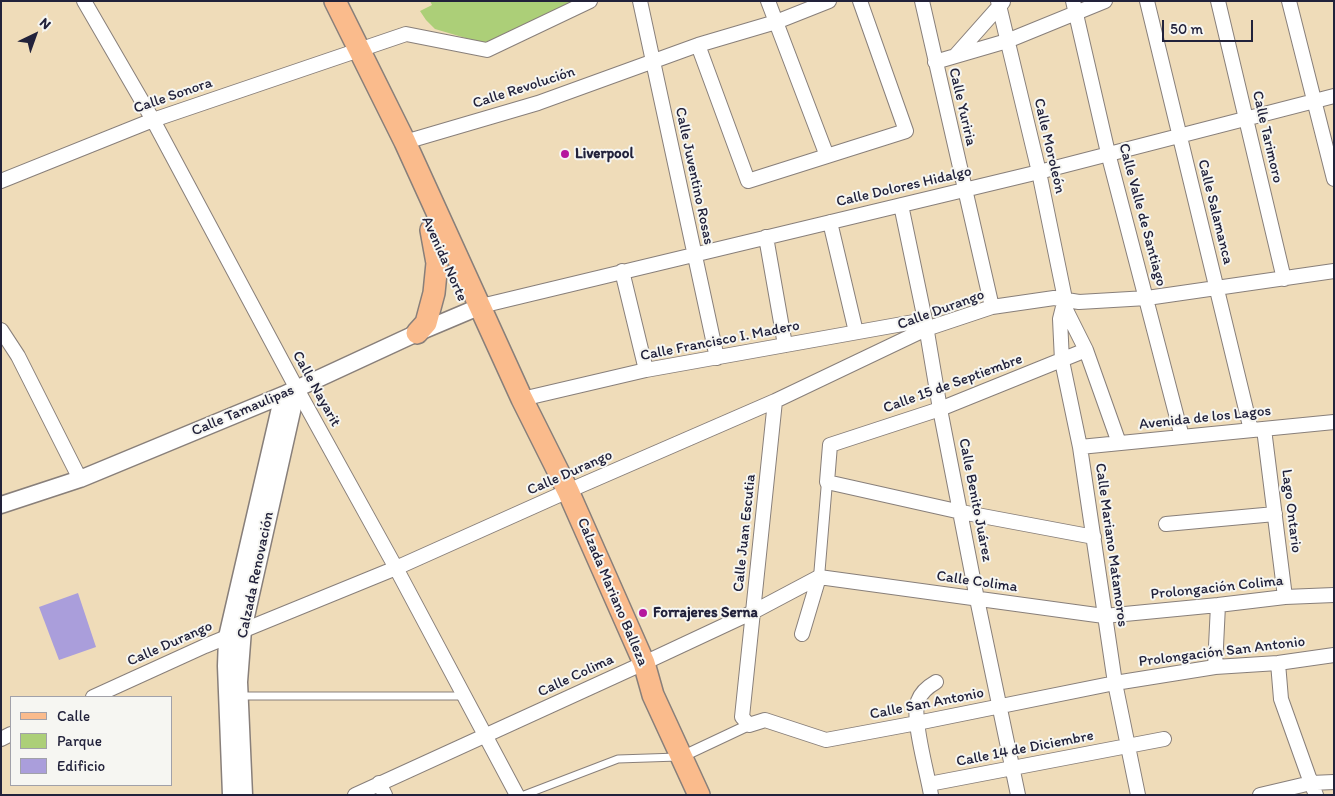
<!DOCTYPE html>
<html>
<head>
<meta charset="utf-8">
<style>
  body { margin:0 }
  #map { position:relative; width:1335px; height:796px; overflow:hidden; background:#efdcb9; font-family:Itim,sans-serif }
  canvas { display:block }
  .frame { position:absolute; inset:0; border:2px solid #22223b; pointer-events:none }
  .legend { position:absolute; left:10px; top:696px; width:162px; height:90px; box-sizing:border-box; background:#f6f6f2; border:1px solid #a1a1a9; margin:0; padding:6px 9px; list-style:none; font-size:15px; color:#22223b }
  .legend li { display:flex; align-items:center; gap:10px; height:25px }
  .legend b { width:25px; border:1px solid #a1a1a9 }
  .north { position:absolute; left:10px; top:10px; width:50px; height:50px; -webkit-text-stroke:4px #f6f6f2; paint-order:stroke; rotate:42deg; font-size:14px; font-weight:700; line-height:20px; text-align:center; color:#22223b }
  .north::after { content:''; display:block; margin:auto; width:18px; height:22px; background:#22223b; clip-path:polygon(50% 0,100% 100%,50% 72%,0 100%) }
  .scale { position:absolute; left:1162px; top:20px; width:91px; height:22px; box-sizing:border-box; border:2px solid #22223b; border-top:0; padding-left:6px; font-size:15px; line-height:18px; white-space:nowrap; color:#22223b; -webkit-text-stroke:4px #f6f6f2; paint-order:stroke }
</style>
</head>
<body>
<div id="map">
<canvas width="1335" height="796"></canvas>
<div class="frame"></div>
<ul class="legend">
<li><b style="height:6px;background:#fabb8c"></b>Calle</li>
<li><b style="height:14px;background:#accf78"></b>Parque</li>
<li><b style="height:14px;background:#aa9edb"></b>Edificio</li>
</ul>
<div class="north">N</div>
<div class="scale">50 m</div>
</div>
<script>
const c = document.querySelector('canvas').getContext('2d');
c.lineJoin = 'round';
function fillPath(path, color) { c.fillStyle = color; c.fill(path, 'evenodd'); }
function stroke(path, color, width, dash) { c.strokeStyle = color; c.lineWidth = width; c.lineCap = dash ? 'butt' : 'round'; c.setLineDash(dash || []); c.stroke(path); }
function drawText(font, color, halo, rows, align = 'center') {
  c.font = font + ' Itim,sans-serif'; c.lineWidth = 4; c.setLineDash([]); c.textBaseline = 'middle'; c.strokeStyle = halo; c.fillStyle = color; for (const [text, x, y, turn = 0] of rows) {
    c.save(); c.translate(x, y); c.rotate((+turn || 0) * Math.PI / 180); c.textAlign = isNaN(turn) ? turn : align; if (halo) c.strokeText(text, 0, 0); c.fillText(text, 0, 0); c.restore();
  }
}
fillPath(new Path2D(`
  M 430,1 L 573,1 L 486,44 L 435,29 L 426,20 L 420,11 L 432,5 Z`), '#accf78');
fillPath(new Path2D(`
  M 78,593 L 96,647 L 59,660 L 39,607 Z`), '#aa9edb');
const service = new Path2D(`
  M 240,696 L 464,696
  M 524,795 L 618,759 L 678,757`);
const pedestrian = new Path2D(`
  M 819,577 L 827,482
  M 681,757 L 749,725`);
const minor = new Path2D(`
  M 84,1 L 153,120 L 297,389 L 396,568 L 517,795
  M 640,1 L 717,358
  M 768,1 L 827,156
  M 922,1 L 992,307
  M 998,1 L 1039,172 L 1065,299 L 1060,319 L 1062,361 L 1080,447 L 1115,683 L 1138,795
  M 1073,1 L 1108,153 L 1182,437
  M 1147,1 L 1251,430
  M 1218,1 L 1284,279
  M 1289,1 L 1334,179
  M 698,45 L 748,181 L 906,131 L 860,1
  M 956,55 L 1003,2
  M 935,62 L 1007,41 L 1105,1
  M 405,142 L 538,103 L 698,45 L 776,22 L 829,1
  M 1,181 L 153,120 L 406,34 L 487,50 L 590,1
  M 901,205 L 925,320 L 940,409 L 977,599 L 1018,795
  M 830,222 L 856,332
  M 766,237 L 785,345
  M 622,271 L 646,370
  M 481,306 L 1039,172 L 1334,96
  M 1064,306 L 1086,350 L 1119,443
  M 1,330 L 18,356 L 80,479
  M 1086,350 L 940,409 L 830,445 L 827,482 L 961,512 L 1094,537
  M 522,399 L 646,370 L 925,320
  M 775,401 L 742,717 L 749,725 L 765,720 L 826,740 L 917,723 L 1115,683 L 1215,667 L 1278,663 L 1334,655
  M 1264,429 L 1285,597
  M 1080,447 L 1334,422
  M 1166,524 L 1275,514
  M 802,634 L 819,577
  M 1278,663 L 1281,699 L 1311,783 L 1316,795
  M 1215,667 L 1218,605
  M 93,697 L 205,646 L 396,568 L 568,491 L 775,401 L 926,329 L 992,307 L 1054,298 L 1079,302 L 1147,298 L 1334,271
  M 1,739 L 11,734
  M 379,783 L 385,795
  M 929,784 L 1164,739
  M 355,795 L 644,663 L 753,612 L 819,577 L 1104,616 L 1218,605 L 1285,597 L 1334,595
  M 931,795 C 928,775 911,717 918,701 C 921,692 929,686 936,682
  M 1260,795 L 1311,783 L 1334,782`);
const tertiary = new Path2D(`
  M 1,505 L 80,479 L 283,395 L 417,333 L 481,306
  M 231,795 L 226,666 L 227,637 L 283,395
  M 244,795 L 239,682 L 243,630 L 297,389`);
const primary = new Path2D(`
  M 335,1 L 405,142 L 522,399 L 568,491 L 644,663 L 653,695 L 699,795
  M 417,333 L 426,323 L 434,293 L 437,263 L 431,230`);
stroke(service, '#887f7a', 9);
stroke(pedestrian, '#887f7a', 12);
stroke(minor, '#887f7a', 16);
stroke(tertiary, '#887f7a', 19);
stroke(primary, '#887f7a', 24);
stroke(service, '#fff', 7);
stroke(pedestrian, '#fff', 10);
stroke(minor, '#fff', 14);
stroke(tertiary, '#fff', 16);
stroke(primary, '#fabb8c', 21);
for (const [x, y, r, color] of [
  [565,154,5,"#b5179e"],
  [643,613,5,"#b5179e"]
]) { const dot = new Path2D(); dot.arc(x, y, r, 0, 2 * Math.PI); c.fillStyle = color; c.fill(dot); stroke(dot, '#f6f6f2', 2); }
drawText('15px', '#22223b', '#f6f6f2', [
  ["Calle Revolución",524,88,-18],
  ["Calle Sonora",173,96,-19],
  ["Calle Yuriria",962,107,77],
  ["Calle Tarimoro",1267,137,77],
  ["Calle Moroleón",1049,146,77],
  ["Calle Juventino Rosas",694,176,78],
  ["Calle Dolores Hidalgo",904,187,-13],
  ["Calle Salamanca",1215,212,76],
  ["Calle Valle de Santiago",1142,215,75],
  ["Avenida Norte",444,259,66],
  ["Calle Durango",941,310,-20],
  ["Calle Francisco I. Madero",720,341,-11],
  ["Calle 15 de Septiembre",953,384,-20],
  ["Calle Nayarit",316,389,61],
  ["Calle Tamaulipas",243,411,-23],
  ["Avenida de los Lagos",1205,418,-6],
  ["Calle Durango",570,473,-24],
  ["Calle Benito Juárez",975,500,79],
  ["Lago Ontario",1291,511,83],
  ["Calle Juan Escutia",745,533,-84],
  ["Calle Mariano Matamoros",1111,545,82],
  ["Calzada Renovación",256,575,-78],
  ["Calle Colima",977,582,8],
  ["Prolongación Colima",1217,588,-6],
  ["Calzada Mariano Balleza",612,592,67],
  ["Calle Durango",170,644,-24],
  ["Prolongación San Antonio",1222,652,-7],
  ["Calle Colima",576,676,-25],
  ["Calle San Antonio",927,704,-11],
  ["Calle 14 de Diciembre",1025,749,-11]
]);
drawText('bold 15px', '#22223b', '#f6f6f2', [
  ["Liverpool",575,154],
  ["Forrajeres Serna",653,613]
], 'left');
</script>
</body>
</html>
